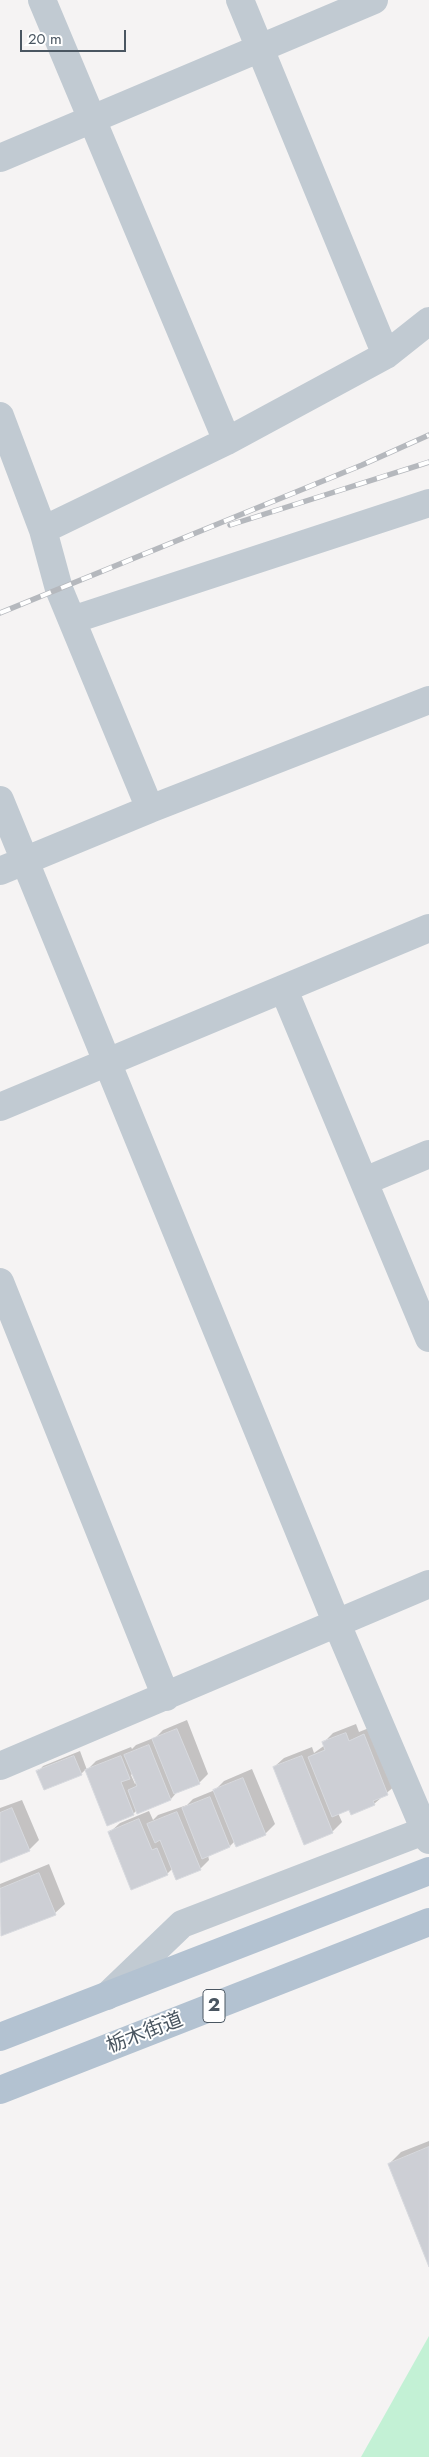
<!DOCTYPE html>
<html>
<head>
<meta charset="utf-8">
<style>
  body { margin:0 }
  #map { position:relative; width:429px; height:2457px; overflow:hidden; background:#f5f3f3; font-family:Jost,sans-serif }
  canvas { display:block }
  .scale { position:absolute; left:20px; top:30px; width:106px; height:22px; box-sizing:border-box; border:2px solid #4a5661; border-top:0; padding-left:6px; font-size:15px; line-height:18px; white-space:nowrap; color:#4a5661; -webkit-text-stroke:4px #fff; paint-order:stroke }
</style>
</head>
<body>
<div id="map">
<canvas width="429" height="2457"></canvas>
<div class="scale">20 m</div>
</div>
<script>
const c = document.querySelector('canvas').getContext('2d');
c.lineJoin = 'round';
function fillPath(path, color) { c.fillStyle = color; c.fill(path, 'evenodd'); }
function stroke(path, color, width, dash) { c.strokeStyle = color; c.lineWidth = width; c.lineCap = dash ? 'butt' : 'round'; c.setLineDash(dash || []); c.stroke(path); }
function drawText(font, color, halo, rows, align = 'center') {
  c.font = font + ' Jost,"Noto Sans JP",sans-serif'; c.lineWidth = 4; c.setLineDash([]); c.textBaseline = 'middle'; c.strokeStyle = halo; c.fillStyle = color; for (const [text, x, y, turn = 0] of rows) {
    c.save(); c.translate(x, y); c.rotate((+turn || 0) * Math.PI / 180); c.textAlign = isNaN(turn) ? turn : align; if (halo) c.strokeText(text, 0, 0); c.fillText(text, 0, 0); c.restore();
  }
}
fillPath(new Path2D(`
  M 429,2336 L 429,2457 L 361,2457 Z`), '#c3f1d5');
fillPath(new Path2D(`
  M 187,1720 L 208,1774 L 199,1783 L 178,1791 L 171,1799 L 137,1810 L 133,1814 L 108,1825 L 86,1769 L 81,1774 L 44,1788 L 38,1772 L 43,1766 L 80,1751 L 87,1770 L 96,1761 L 131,1747 L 132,1749 L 136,1745 L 156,1737 L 163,1730 ZM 133,1773 L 137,1782 L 135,1784 L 131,1775 Z
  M 356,1724 L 359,1732 L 374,1726 L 397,1784 L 374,1804 L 350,1808 L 338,1813 L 342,1822 L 332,1832 L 274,1767 L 284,1758 L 312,1747 L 314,1753 L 325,1745 L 324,1742 L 333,1733 Z
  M 252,1769 L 275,1824 L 265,1834 L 235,1841 L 230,1846 L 208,1855 L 209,1860 L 200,1869 L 172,1869 L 167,1874 L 110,1832 L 120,1823 L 149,1811 L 153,1820 L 158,1815 L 187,1805 L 193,1799 L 215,1790 L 224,1781 Z
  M 22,1800 L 39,1840 L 29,1850 L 0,1862 L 0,1808 Z
  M 49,1864 L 65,1904 L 55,1913 L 2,1935 L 0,1884 Z
  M 429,2141 L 429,2264 L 389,2164 L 401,2152 Z`), '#0003');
const building = new Path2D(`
  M 177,1729 L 200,1784 L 174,1794 L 152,1739 Z
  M 346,1733 L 349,1741 L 364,1734 L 388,1795 L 373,1801 L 375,1805 L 351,1815 L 349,1810 L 332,1817 L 308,1757 L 325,1750 L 322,1742 Z
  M 149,1745 L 171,1800 L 137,1814 L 128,1790 L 137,1786 L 124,1755 Z
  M 74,1756 L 82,1775 L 44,1790 L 36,1771 Z
  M 121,1756 L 130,1779 L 121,1782 L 134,1815 L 107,1826 L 85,1770 Z
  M 302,1756 L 333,1833 L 304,1845 L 273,1767 Z
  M 243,1778 L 266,1835 L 236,1847 L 213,1790 Z
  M 210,1797 L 230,1847 L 202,1859 L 182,1808 Z
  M 12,1808 L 30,1851 L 0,1863 L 0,1813 Z
  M 177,1812 L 201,1870 L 176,1880 L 160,1840 L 155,1843 L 147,1824 Z
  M 139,1819 L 152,1850 L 157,1848 L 168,1875 L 131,1890 L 108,1832 Z
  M 39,1873 L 56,1915 L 1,1936 L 0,1889 Z
  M 429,2147 L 429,2267 L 388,2164 Z`);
fillPath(building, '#cdcfd5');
stroke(building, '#d7d9de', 1);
stroke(new Path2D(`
  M 42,0 L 227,441
  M 240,0 L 386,355
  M 0,158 L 374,0
  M 0,416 L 43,530 L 59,589 L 150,809 L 0,871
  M 43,530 L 227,441 L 386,355 L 429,321
  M 72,620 L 429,503
  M 0,800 L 337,1624 L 429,1840
  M 150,809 L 429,700
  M 284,990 L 429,1338
  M 0,1107 L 429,928
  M 365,1181 L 429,1154
  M 0,1282 L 166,1697
  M 0,1766 L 429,1584
  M 107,1996 L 182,1924 L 429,1829`), '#c1cad2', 28);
stroke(new Path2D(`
  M 0,2037 L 429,1871
  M 0,2090 L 429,1922`), '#b3c2d1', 28);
const rail = new Path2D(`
  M 230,525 L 429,462
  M 0,613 L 362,465 L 429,435`);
stroke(rail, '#b5b8bd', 5.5);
stroke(rail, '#fff', 4, [11]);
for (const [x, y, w] of [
  [214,2006,22]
]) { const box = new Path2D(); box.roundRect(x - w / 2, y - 16.5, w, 33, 4); c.fillStyle = '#fff'; c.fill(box); stroke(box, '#4a5661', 1); }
drawText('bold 19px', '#4a5661', null, [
  ["2",214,2006]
]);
drawText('20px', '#4a5661', '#fff', [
  ["栃木街道",145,2034,-21]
]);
</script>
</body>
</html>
